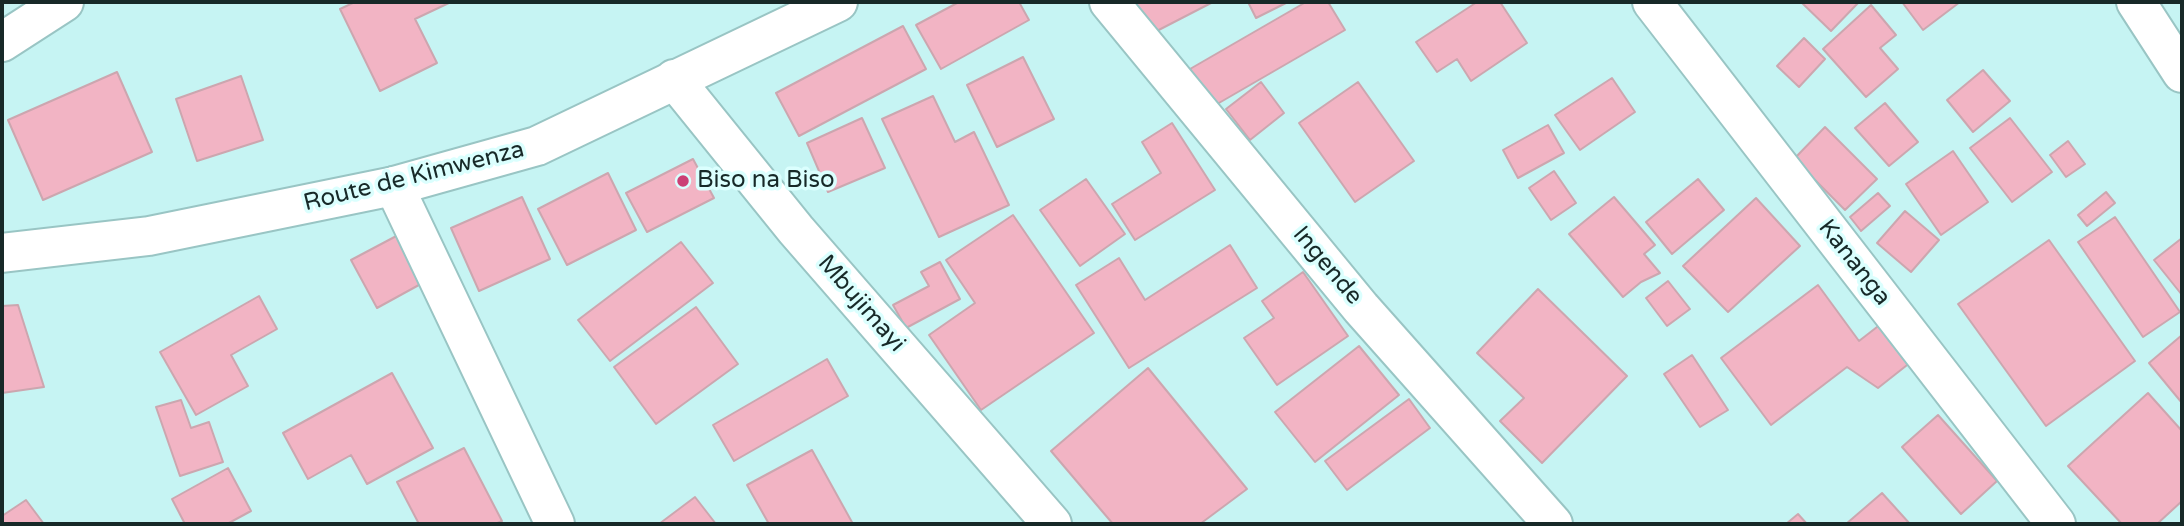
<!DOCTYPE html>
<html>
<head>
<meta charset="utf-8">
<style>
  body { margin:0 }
  #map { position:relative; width:2184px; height:526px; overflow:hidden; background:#c6f4f3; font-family:"Varela Round",sans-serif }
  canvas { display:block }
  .frame { position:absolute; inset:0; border:4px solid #172928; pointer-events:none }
</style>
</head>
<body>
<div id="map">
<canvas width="2184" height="526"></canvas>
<div class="frame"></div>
</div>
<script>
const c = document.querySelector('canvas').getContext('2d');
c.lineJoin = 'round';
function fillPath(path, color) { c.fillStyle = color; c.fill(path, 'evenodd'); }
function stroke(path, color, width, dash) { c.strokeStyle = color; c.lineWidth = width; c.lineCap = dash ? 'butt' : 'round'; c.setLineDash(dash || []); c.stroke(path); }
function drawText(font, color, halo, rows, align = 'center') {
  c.font = font + ' "Varela Round",sans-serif'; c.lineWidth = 7; c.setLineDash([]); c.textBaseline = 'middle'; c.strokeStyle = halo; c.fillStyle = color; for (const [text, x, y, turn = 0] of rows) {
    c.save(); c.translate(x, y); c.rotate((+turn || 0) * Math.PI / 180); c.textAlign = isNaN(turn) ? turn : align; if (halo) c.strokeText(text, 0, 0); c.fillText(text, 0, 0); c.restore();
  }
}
const building = new Path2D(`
  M 355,2 L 451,2 L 415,19 L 437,63 L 380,91 L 340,9 Z
  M 959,2 L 1019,2 L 1029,20 L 941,69 L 916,25 Z
  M 1139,2 L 1213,2 L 1149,35 L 1133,5 Z
  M 1248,2 L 1288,2 L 1256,18 Z
  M 1306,2 L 1328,2 L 1345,30 L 1212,107 L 1190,69 Z
  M 1477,2 L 1500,2 L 1527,43 L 1471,81 L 1457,59 L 1437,72 L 1416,42 Z
  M 1801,2 L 1859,2 L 1831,31 Z
  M 1902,2 L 1960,2 L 1923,30 Z
  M 1871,5 L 1896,35 L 1880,48 L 1898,69 L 1866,97 L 1823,49 Z
  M 903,26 L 926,69 L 799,136 L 776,93 Z
  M 1804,38 L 1825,59 L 1799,87 L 1777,66 Z
  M 1023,57 L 1054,119 L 997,147 L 967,85 Z
  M 1983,70 L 2010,101 L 1973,132 L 1947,100 Z
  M 117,72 L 152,152 L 43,200 L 8,120 Z
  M 241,76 L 263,140 L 197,161 L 176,99 Z
  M 1612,78 L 1635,112 L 1580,150 L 1555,115 Z
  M 1261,82 L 1284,113 L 1250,140 L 1226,109 Z
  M 1358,82 L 1414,161 L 1355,202 L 1299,123 Z
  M 933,96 L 955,142 L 974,132 L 1009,205 L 939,237 L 882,119 Z
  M 1885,103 L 1918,142 L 1889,166 L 1855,128 Z
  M 862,118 L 885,168 L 828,192 L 807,143 Z
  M 2010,118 L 2052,172 L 2012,202 L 1970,148 Z
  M 1172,123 L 1215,190 L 1135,240 L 1112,204 L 1161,173 L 1142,142 Z
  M 1548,125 L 1564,153 L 1518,178 L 1503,150 Z
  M 1825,127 L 1877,179 L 1845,210 L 1794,159 Z
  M 2068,141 L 2085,164 L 2066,177 L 2050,155 Z
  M 1953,151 L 1988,202 L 1941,235 L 1906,184 Z
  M 693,159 L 714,198 L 647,232 L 626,193 Z
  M 1554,171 L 1576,203 L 1551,220 L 1529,188 Z
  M 608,173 L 636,230 L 567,265 L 538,209 Z
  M 1086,179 L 1125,234 L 1080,266 L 1040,210 Z
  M 1698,179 L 1724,210 L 1672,254 L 1646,222 Z
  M 2106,192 L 2115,203 L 2087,226 L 2078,215 Z
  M 1878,193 L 1890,206 L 1861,231 L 1850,217 Z
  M 522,197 L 550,259 L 479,291 L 451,228 Z
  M 1614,197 L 1655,245 L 1644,254 L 1660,273 L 1641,282 L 1623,297 L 1569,234 Z
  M 1756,198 L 1800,246 L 1728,312 L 1683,266 Z
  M 1905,211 L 1939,240 L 1911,272 L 1877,243 Z
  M 1013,215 L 1094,333 L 981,410 L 929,335 L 975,303 L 946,260 Z
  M 2115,217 L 2180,312 L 2143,337 L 2078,242 Z
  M 402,233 L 428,280 L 377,308 L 351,260 Z
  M 2182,238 L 2182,295 L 2154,260 Z
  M 2049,240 L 2135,361 L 2046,426 L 1958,304 Z
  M 681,242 L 713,283 L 610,361 L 578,320 Z
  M 1230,245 L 1257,288 L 1129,368 L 1076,285 L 1119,258 L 1145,300 Z
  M 940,262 L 960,299 L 906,328 L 893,305 L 929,286 L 921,272 Z
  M 1303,272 L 1348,336 L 1277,385 L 1244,338 L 1274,318 L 1262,301 Z
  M 1668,281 L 1690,309 L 1667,326 L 1646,298 Z
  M 1818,285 L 1859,341 L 1886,320 L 1916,358 L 1878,388 L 1847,367 L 1771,425 L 1721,358 Z
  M 1538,289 L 1627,376 L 1542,463 L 1500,421 L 1524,398 L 1477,353 Z
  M 259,296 L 277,329 L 231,355 L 248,386 L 196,415 L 160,352 Z
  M 18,305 L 44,387 L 2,393 L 2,306 Z
  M 696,307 L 738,364 L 656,424 L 614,367 Z
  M 2182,335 L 2182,403 L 2149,363 Z
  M 1359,346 L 1399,395 L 1315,462 L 1275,412 Z
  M 1692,355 L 1728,410 L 1700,427 L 1664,374 Z
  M 827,359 L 848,396 L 734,461 L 713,425 Z
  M 1148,368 L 1247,489 L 1200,524 L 1113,524 L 1051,451 Z
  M 392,373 L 433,448 L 367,484 L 351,455 L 308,479 L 283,433 Z
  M 2148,393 L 2182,431 L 2182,501 L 2157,524 L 2122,524 L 2068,466 Z
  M 1409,399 L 1430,428 L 1347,490 L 1325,461 Z
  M 181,400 L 191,428 L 209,422 L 223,462 L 180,476 L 156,407 Z
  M 1938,415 L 1997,481 L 1961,514 L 1902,447 Z
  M 464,448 L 502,521 L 495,524 L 419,524 L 397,482 Z
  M 812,450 L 853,524 L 769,524 L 747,485 Z
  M 228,468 L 251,511 L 227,524 L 185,524 L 172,499 Z
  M 1882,493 L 1910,524 L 1846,524 Z
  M 695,497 L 716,524 L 659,524 Z
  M 26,500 L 44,524 L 2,524 L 2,516 Z
  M 1798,514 L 1807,524 L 1786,524 Z`);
fillPath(building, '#f2b4c4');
stroke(building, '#cca6af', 2);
const street = new Path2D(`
  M 1109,2 L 1361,308 L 1553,524
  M 1652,2 L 2056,524
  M 2136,2 L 2182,73
  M 2,42 L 64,2
  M 674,79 L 796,230 L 1052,524
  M 394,186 L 555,524`);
const secondary = new Path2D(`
  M 2,253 L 149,236 L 394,186 L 537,146 L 838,2`);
stroke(street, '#99c5c4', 42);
stroke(secondary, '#99c5c4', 42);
stroke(street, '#fff', 38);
stroke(secondary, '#fff', 38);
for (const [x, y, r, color] of [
  [683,181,7,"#cb4075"]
]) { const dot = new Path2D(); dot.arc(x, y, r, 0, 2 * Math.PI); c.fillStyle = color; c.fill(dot); stroke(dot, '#dbfffe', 2.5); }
drawText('24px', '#172928', '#dbfffe', [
  ["Route de Kimwenza",414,177,-14],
  ["Kananga",1854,263,52],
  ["Ingende",1327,266,50],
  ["Mbujimayi",861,304,49]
]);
drawText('24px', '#172928', '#dbfffe', [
  ["Biso na Biso",697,181]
], 'left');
</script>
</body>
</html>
